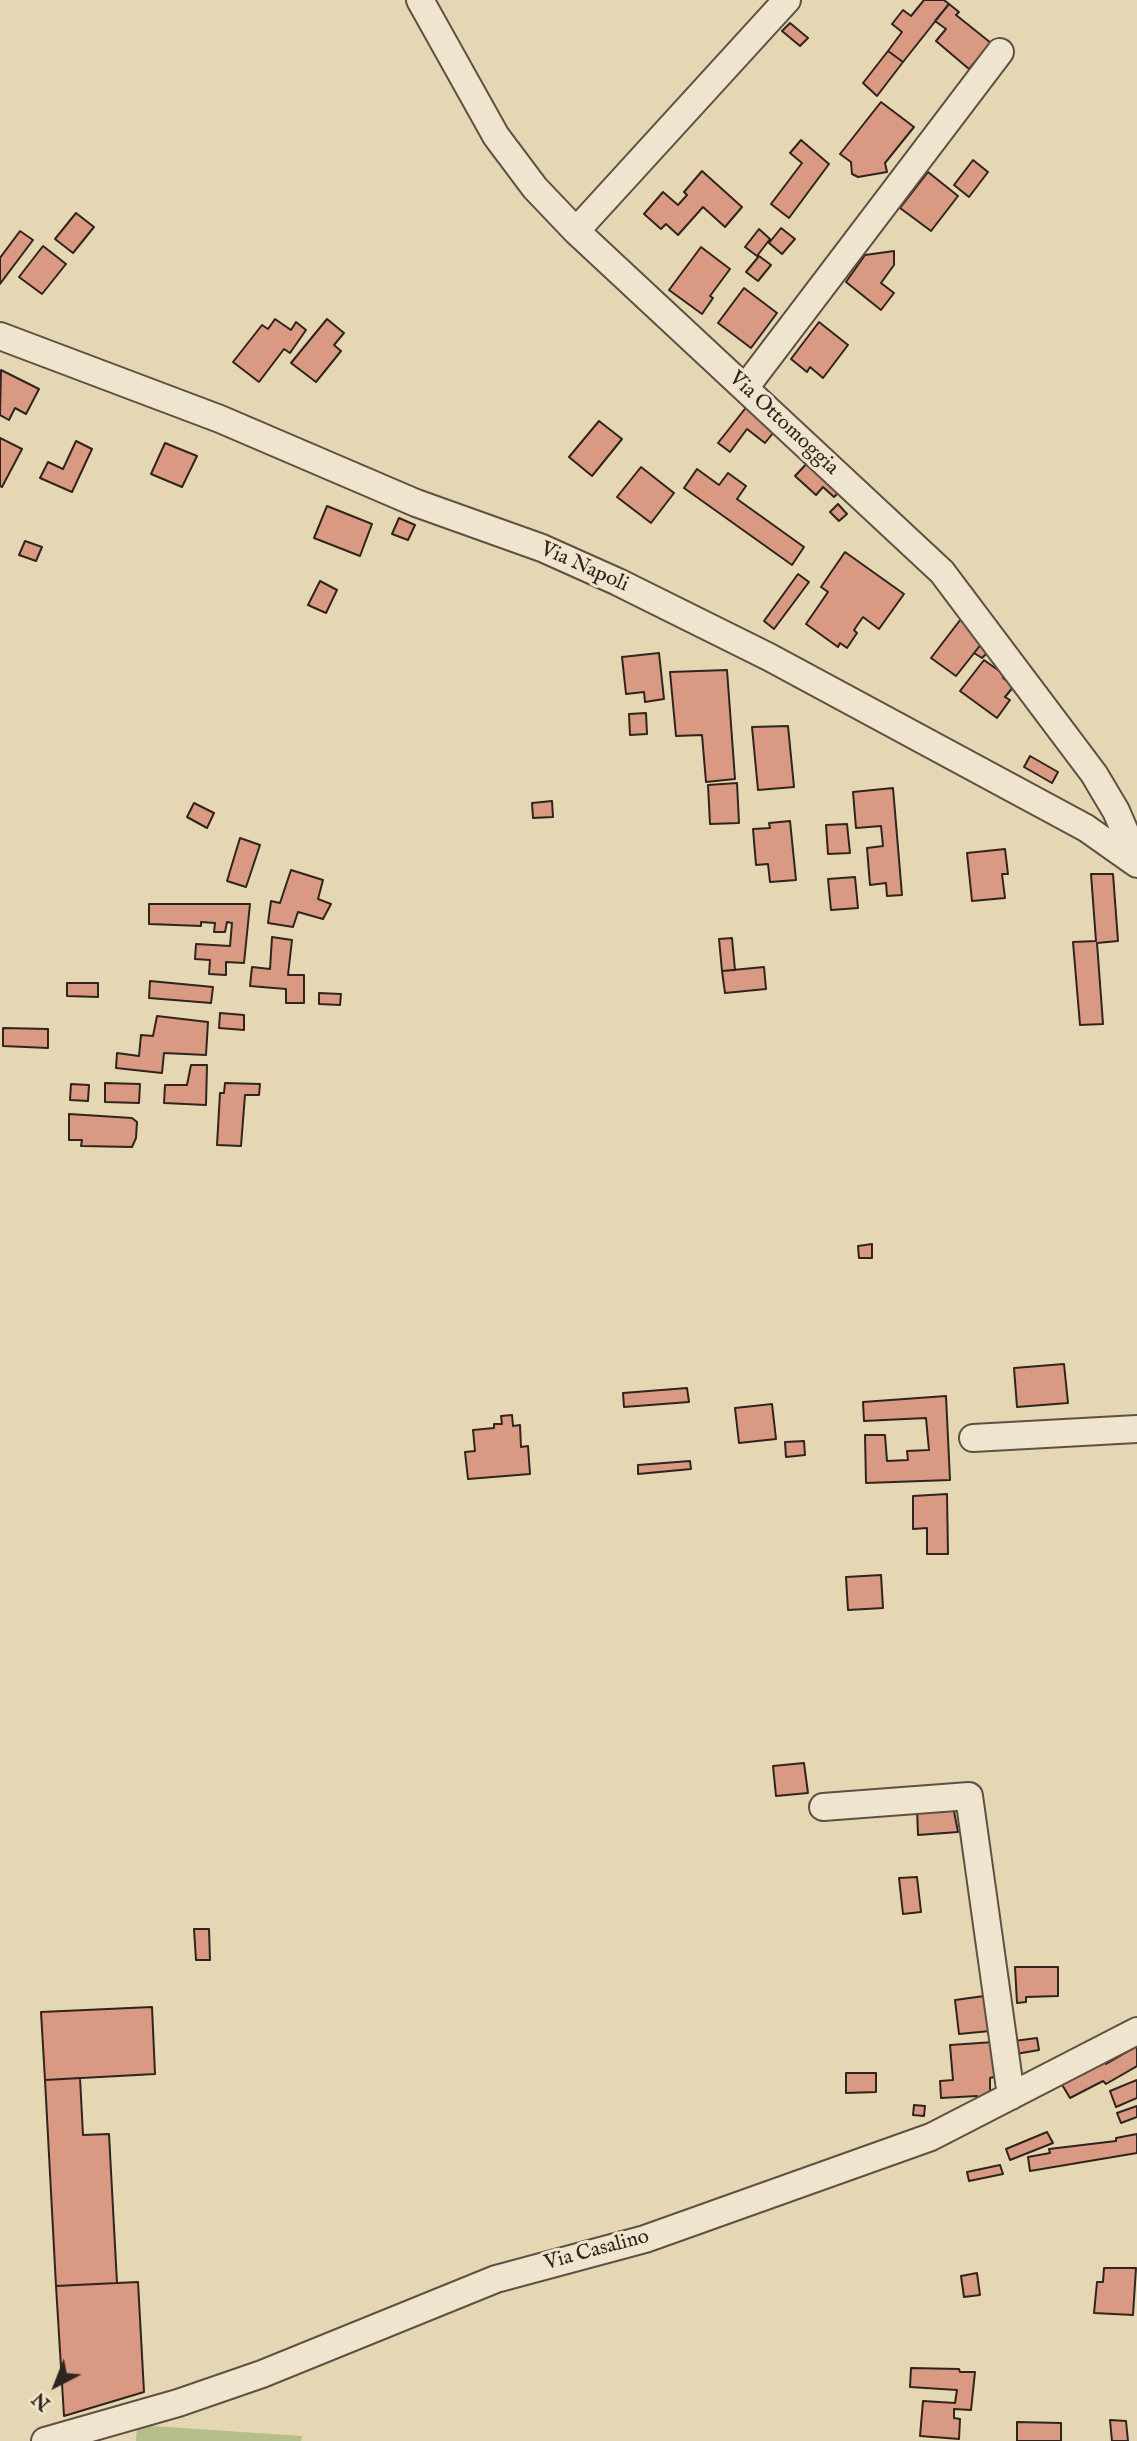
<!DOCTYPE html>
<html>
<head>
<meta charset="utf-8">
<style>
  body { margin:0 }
  #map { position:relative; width:1137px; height:2441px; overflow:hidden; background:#e6d7b4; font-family:"IM FELL English",serif }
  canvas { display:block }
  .north { position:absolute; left:21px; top:2350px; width:70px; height:70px; -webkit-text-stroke:5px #efe5ce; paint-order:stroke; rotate:222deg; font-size:19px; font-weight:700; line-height:28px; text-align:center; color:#30241e }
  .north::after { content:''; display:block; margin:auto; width:24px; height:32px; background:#30241e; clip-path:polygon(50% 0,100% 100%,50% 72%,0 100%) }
</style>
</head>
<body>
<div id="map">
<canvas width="1137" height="2441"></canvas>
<div class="north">N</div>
</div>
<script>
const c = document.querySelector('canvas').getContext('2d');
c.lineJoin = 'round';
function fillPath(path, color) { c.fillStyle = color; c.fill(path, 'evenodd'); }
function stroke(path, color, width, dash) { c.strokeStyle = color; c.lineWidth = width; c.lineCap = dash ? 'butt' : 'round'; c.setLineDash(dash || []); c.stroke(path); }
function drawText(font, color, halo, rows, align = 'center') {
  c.font = font + ' "IM FELL English",serif'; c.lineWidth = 6; c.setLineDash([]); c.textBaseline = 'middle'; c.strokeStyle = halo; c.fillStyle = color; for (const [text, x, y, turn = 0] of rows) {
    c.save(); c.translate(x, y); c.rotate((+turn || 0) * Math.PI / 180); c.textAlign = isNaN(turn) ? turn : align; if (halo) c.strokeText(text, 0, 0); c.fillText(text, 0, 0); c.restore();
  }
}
fillPath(new Path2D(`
  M 137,2425 L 302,2436 L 301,2441 L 136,2441 Z`), '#b6be8c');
const building = new Path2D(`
  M 924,0 L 944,0 L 949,4 L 903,62 L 888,51 L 902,32 L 892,24 L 903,10 L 911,16 Z
  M 949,4 L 959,12 L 956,15 L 991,43 L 969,69 L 936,41 L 946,29 L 935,21 Z
  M 790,23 L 808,38 L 800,46 L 782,31 Z
  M 888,51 L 903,62 L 877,96 L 863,83 Z
  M 881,102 L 914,127 L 885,163 L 887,172 L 858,177 L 852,174 L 851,162 L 840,154 Z
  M 801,140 L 829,164 L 789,218 L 771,204 L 802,163 L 790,153 Z
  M 973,160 L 988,172 L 969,197 L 954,185 Z
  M 702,171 L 742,207 L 725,227 L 703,207 L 678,235 L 666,224 L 661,229 L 644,214 L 663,192 L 678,205 L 687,195 L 684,192 Z
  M 928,172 L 958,196 L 931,231 L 900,208 Z
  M 76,213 L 94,227 L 73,253 L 55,239 Z
  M 781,228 L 795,239 L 782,254 L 769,243 Z
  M 759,229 L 770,239 L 757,256 L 745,247 Z
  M 20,231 L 33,240 L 0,284 L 0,258 Z
  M 43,246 L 66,264 L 42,294 L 19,277 Z
  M 701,247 L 730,269 L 710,296 L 713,298 L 702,314 L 669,290 Z
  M 894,251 L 894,265 L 881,283 L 894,293 L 881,310 L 846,282 L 865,255 Z
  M 759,256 L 771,265 L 758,281 L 746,272 Z
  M 744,288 L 777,313 L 751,348 L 718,323 Z
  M 275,319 L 291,330 L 296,322 L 306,330 L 290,353 L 284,349 L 259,382 L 233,362 L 262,325 L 268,329 Z
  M 327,319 L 344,333 L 334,345 L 341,351 L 316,382 L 291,363 Z
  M 819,322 L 848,345 L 823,378 L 810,367 L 807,372 L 791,359 Z
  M 1,370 L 39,389 L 26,414 L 15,408 L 9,420 L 0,415 Z
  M 748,405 L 777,428 L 765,443 L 747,429 L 730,452 L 718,443 Z
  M 599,421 L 622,439 L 592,476 L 569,457 Z
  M 0,438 L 22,449 L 2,487 L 0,486 Z
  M 76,441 L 92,449 L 72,492 L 40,478 L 48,462 L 63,469 Z
  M 165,443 L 197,456 L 182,487 L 151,474 Z
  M 810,460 L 842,489 L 834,497 L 823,487 L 816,495 L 795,476 Z
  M 641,467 L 674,493 L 651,523 L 617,497 Z
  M 697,469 L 719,485 L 728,473 L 746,486 L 737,499 L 804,547 L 792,565 L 684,488 Z
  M 838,504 L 847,514 L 839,521 L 830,512 Z
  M 327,506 L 372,524 L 360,556 L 314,538 Z
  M 399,518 L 415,525 L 408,540 L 392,534 Z
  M 25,541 L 42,547 L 36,561 L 19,555 Z
  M 845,552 L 904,594 L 879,629 L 863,617 L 854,630 L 857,633 L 847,648 L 840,643 L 838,647 L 806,624 L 828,592 L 821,587 Z
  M 798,574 L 809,582 L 774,629 L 764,621 Z
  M 320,581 L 337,590 L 326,613 L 308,605 Z
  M 964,615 L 986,638 L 956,676 L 931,658 Z
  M 986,638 L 991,649 L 982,658 L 974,653 Z
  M 659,653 L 664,699 L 645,702 L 644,692 L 626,694 L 622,657 Z
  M 984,660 L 1005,675 L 1003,678 L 1014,686 L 1005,697 L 1010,700 L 997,718 L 960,691 Z
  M 727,670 L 735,779 L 706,782 L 702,735 L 676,736 L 670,672 Z
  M 646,713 L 647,734 L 630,735 L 629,714 Z
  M 788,726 L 794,787 L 758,790 L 752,727 Z
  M 1030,756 L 1058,772 L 1052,783 L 1024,767 Z
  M 737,783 L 739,823 L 710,824 L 708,785 Z
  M 893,788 L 902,895 L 887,896 L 886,883 L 870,885 L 867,848 L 883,846 L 881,826 L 856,828 L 853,792 Z
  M 552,801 L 553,817 L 533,818 L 532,803 Z
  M 194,803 L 214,813 L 207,828 L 187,817 Z
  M 790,821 L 796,880 L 770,882 L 768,864 L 756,865 L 753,829 L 770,828 L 769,823 Z
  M 847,824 L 850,853 L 828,854 L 826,825 Z
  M 240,838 L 260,845 L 246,887 L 227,881 Z
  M 1005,849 L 1008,874 L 1002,874 L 1005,898 L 972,901 L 967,853 Z
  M 291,870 L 323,880 L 318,899 L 331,904 L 323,919 L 298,912 L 293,927 L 268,923 L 271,901 L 280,903 Z
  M 1091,874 L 1113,874 L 1118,941 L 1097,943 L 1103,1024 L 1080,1025 L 1073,942 L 1096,941 Z
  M 855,877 L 858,908 L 831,910 L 828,879 Z
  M 149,904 L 250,904 L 244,963 L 226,962 L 226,975 L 209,974 L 210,960 L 195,959 L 196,944 L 230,946 L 232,923 L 227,922 L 225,932 L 214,932 L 215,923 L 201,922 L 201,926 L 149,924 Z
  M 272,937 L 292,940 L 288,975 L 304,975 L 304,1003 L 286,1003 L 286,989 L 250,986 L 252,967 L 270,969 Z
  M 732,938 L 735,970 L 722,971 L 719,939 Z
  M 764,967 L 766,989 L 725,993 L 722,971 Z
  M 150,981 L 213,987 L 211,1003 L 149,998 Z
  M 67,983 L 98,983 L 98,997 L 67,996 Z
  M 319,993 L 341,994 L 340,1005 L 319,1004 Z
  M 220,1013 L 244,1015 L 244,1030 L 219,1028 Z
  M 157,1016 L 208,1022 L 206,1055 L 164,1053 L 162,1073 L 116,1068 L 117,1053 L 139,1056 L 141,1035 L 153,1036 Z
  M 3,1028 L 48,1029 L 48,1048 L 3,1046 Z
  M 191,1065 L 207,1065 L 206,1105 L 164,1103 L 165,1085 L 187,1085 Z
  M 105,1083 L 140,1084 L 139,1103 L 105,1102 Z
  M 225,1083 L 260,1084 L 259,1095 L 245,1095 L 241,1146 L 217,1145 L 220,1093 L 224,1093 Z
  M 71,1084 L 89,1085 L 88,1101 L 70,1100 Z
  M 69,1114 L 132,1118 L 137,1122 L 136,1138 L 132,1147 L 81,1146 L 82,1140 L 69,1140 Z
  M 872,1244 L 872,1258 L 859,1258 L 858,1246 Z
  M 1064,1364 L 1068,1403 L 1017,1407 L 1014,1368 Z
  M 687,1388 L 689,1402 L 624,1407 L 623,1393 Z
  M 946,1396 L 950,1480 L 866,1483 L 865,1435 L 885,1435 L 887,1461 L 908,1460 L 907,1451 L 929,1450 L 926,1418 L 864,1421 L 863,1402 Z
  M 772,1404 L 776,1439 L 739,1443 L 735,1408 Z
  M 512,1415 L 513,1426 L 520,1425 L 521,1447 L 528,1446 L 530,1474 L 468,1479 L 465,1452 L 475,1451 L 473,1430 L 494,1428 L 494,1424 L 502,1424 L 501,1416 Z
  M 804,1441 L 805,1455 L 786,1457 L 785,1442 Z
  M 690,1461 L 691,1469 L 638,1474 L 638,1465 Z
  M 947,1494 L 948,1554 L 927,1554 L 927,1528 L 913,1529 L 913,1496 Z
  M 881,1575 L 883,1608 L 848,1610 L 846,1577 Z
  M 804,1763 L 808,1793 L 776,1796 L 773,1766 Z
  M 953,1806 L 958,1832 L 918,1835 L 917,1808 Z
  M 917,1877 L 921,1912 L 903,1914 L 899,1878 Z
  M 194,1929 L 209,1929 L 210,1960 L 196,1960 Z
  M 1015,1967 L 1058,1967 L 1058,1996 L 1026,1997 L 1026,2002 L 1017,2003 Z
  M 984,1996 L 990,2031 L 959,2034 L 955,2000 Z
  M 152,2007 L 155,2074 L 45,2080 L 41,2012 Z
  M 1037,2038 L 1039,2050 L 1016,2054 L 1014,2041 Z
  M 994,2042 L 998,2076 L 990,2078 L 990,2100 L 976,2109 L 977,2096 L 941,2098 L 940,2081 L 953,2080 L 950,2045 Z
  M 1137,2046 L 1137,2066 L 1106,2084 L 1103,2081 L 1070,2098 L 1061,2083 L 1102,2060 L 1106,2064 Z
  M 846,2073 L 876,2073 L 876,2092 L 846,2093 Z
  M 80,2078 L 83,2135 L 109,2134 L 117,2283 L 56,2286 L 45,2080 Z
  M 1137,2080 L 1137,2098 L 1116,2107 L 1110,2091 Z
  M 914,2105 L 925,2106 L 924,2116 L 913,2115 Z
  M 1137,2106 L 1137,2117 L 1121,2123 L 1117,2113 Z
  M 1047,2132 L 1053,2143 L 1010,2160 L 1006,2149 Z
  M 1137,2134 L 1137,2153 L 1030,2171 L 1028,2157 L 1050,2153 L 1049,2149 L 1116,2141 L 1116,2138 Z
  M 1000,2165 L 1003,2174 L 969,2181 L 967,2172 Z
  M 1104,2268 L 1136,2268 L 1133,2315 L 1094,2313 L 1097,2282 L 1103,2282 Z
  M 977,2273 L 980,2295 L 964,2297 L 961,2276 Z
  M 138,2282 L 144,2392 L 64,2416 L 56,2286 Z
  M 911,2368 L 959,2369 L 960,2372 L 975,2372 L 971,2410 L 954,2409 L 954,2418 L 960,2419 L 959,2439 L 920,2436 L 923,2401 L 955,2403 L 957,2390 L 910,2387 Z
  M 1110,2420 L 1126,2421 L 1128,2441 L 1112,2441 Z
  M 1017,2422 L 1061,2423 L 1061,2441 L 1017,2441 Z`);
fillPath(building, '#da9982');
stroke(building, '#30241e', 2);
const minor = new Path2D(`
  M 420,0 L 496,136 L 535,188 L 576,231 L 942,572 L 1094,774 L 1116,811 L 1126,834 L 1129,858
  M 576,231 L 787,0
  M 0,336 L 220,419 L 416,503 L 542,548 L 618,582 L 769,657 L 1086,828 L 1137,864
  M 745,388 L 1000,52
  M 973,1438 L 1137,1429
  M 823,1807 L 969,1796 L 1011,2096
  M 45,2441 L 178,2403 L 262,2374 L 496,2279 L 645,2239 L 931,2137 L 1137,2031`);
stroke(minor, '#5e5144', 30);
stroke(minor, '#efe5ce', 26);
drawText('21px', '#30241e', '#efe5ce', [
  ["Via Ottomoggia",783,424,43],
  ["Via Napoli",584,568,24],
  ["Via Casalino",597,2251,-15]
]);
</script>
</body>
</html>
